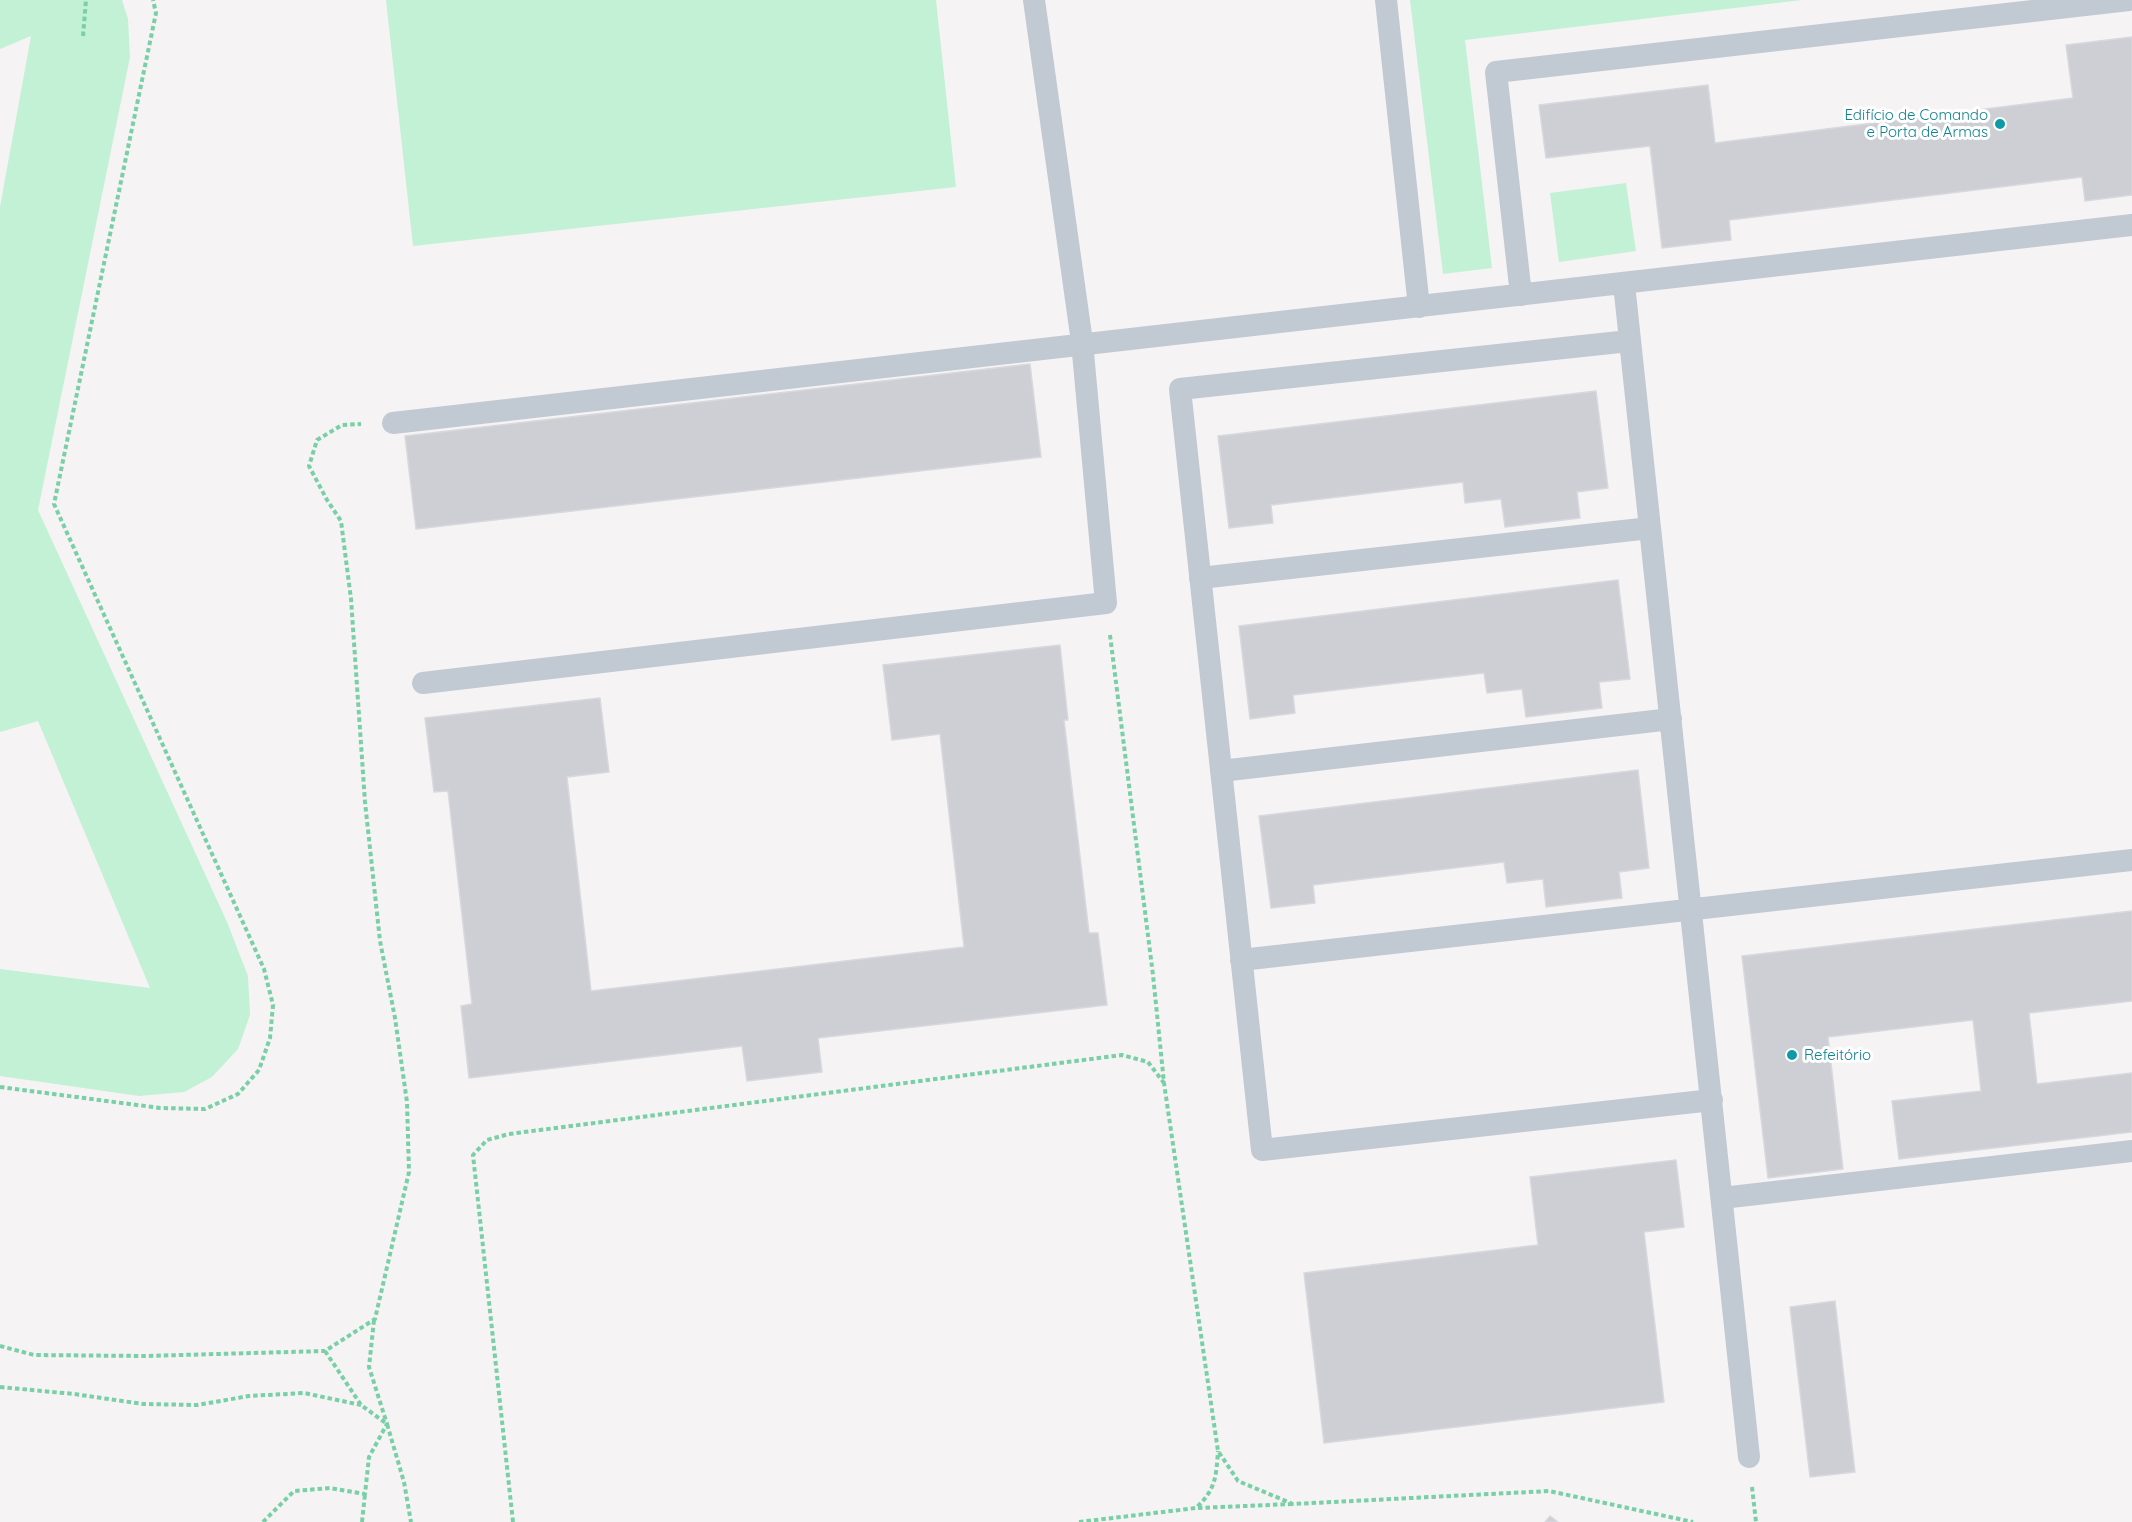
<!DOCTYPE html>
<html>
<head>
<meta charset="utf-8">
<style>
  body { margin:0 }
  canvas { display:block; background:#f5f3f3 }
</style>
</head>
<body>
<canvas width="2132" height="1522"></canvas>
<script>
const c = document.querySelector('canvas').getContext('2d');
c.lineJoin = 'round';
function fillPath(path, color) { c.fillStyle = color; c.fill(path, 'evenodd'); }
function stroke(path, color, width, dash) { c.strokeStyle = color; c.lineWidth = width; c.lineCap = dash ? 'butt' : 'round'; c.setLineDash(dash || []); c.stroke(path); }
function drawText(font, color, halo, rows, align = 'center') {
  c.font = font + ' Quicksand,sans-serif'; c.lineWidth = 6; c.setLineDash([]); c.textBaseline = 'middle'; c.strokeStyle = halo; c.fillStyle = color; for (const [text, x, y, turn = 0] of rows) {
    c.save(); c.translate(x, y); c.rotate((+turn || 0) * Math.PI / 180); c.textAlign = isNaN(turn) ? turn : align; if (halo) c.strokeText(text, 0, 0); c.fillText(text, 0, 0); c.restore();
  }
}
fillPath(new Path2D(`
  M 0,0 L 122,0 L 128,19 L 130,57 L 38,510 L 227,922 L 248,976 L 250,1015 L 238,1049 L 212,1077 L 184,1092 L 139,1096 L 0,1076 L 0,969 L 150,988 L 38,721 L 0,732 L 0,207 L 31,36 L 0,49 Z
  M 386,0 L 936,0 L 956,187 L 413,246 Z
  M 1410,0 L 1802,0 L 1465,40 L 1492,268 L 1443,274 Z
  M 1626,183 L 1636,251 L 1559,262 L 1550,193 Z`), '#c3f1d5');
const building = new Path2D(`
  M 2132,37 L 2132,195 L 2085,201 L 2082,177 L 1729,220 L 1731,240 L 1662,248 L 1650,146 L 1546,158 L 1539,105 L 1708,85 L 1715,143 L 2073,98 L 2066,45 Z
  M 1030,364 L 1041,457 L 416,529 L 405,436 Z
  M 1596,391 L 1608,488 L 1577,492 L 1580,518 L 1505,527 L 1501,499 L 1465,503 L 1463,482 L 1271,505 L 1273,523 L 1229,528 L 1218,436 Z
  M 1618,580 L 1630,679 L 1599,682 L 1602,708 L 1526,717 L 1522,689 L 1487,693 L 1484,673 L 1293,695 L 1295,713 L 1250,719 L 1239,626 Z
  M 1060,645 L 1068,720 L 1064,720 L 1089,933 L 1098,933 L 1107,1005 L 818,1038 L 822,1072 L 747,1081 L 742,1046 L 469,1078 L 461,1006 L 472,1004 L 448,791 L 434,792 L 425,718 L 600,698 L 609,772 L 567,777 L 591,991 L 964,947 L 940,734 L 892,740 L 883,665 Z
  M 1638,770 L 1649,868 L 1619,872 L 1622,898 L 1546,907 L 1543,879 L 1507,883 L 1504,862 L 1313,885 L 1315,903 L 1271,908 L 1259,816 Z
  M 2132,911 L 2132,1001 L 2029,1013 L 2037,1084 L 2132,1073 L 2132,1132 L 1899,1159 L 1892,1101 L 1981,1091 L 1973,1020 L 1828,1037 L 1843,1169 L 1768,1178 L 1742,956 Z
  M 1676,1160 L 1684,1227 L 1644,1232 L 1664,1402 L 1324,1443 L 1304,1273 L 1538,1245 L 1530,1177 Z
  M 1835,1301 L 1855,1472 L 1810,1477 L 1790,1307 Z
  M 1550,1516 L 1558,1522 L 1545,1522 Z`);
fillPath(building, '#cdcfd5');
stroke(building, '#d7d9de', 1.5);
stroke(new Path2D(`
  M 83,36 L 86,0
  M 1110,635 L 1153,975 L 1164,1083 L 1218,1451 L 1238,1481 L 1293,1504 L 1549,1491 L 1693,1522
  M 0,1087 L 160,1108 L 205,1109 L 238,1094 L 259,1070 L 270,1038 L 273,1005 L 264,969 L 54,504 L 156,13 L 153,0
  M 0,1346 L 34,1355 L 145,1356 L 325,1351 L 375,1319 L 409,1172 L 407,1102 L 395,1018 L 380,941 L 365,802 L 351,599 L 341,521 L 327,500 L 309,466 L 317,440 L 342,425 L 361,424
  M 325,1351 L 361,1405 L 387,1424 L 404,1482 L 411,1522
  M 0,1387 L 74,1394 L 143,1404 L 197,1405 L 249,1396 L 304,1393 L 361,1405
  M 1752,1487 L 1756,1522
  M 1198,1508 L 1292,1504
  M 263,1522 L 294,1491 L 330,1488 L 365,1494 L 369,1457 L 387,1424 L 369,1367 L 374,1320
  M 362,1522 L 365,1494
  M 513,1522 L 473,1155 L 487,1140 L 509,1134 L 1122,1055 L 1148,1062 L 1164,1083
  M 1079,1522 L 1196,1508 C 1216,1489 1216,1477 1218,1451`), '#7ad0a6', 4, [4.5, 3]);
stroke(new Path2D(`
  M 1386,0 L 1419,307
  M 1624,284 L 1749,1457
  M 1521,295 L 1496,72 L 2129,0
  M 1629,341 L 1180,389 L 1262,1150 L 1712,1100
  M 393,423 C 972,355 1552,292 2132,225
  M 1200,578 L 1650,528
  M 423,683 L 1106,603 L 1082,342 L 1034,0
  M 1221,771 L 1671,719
  M 1241,960 L 2132,860
  M 1722,1198 L 2132,1151`), '#c1cad2', 22);
for (const [x, y, r, color] of [
  [2000,124,6,"#0f9aa8"],
  [1792,1055,6,"#0f9aa8"]
]) { const dot = new Path2D(); dot.arc(x, y, r, 0, 2 * Math.PI); c.fillStyle = color; c.fill(dot); stroke(dot, '#fff', 2); }
drawText('15px', '#0d838f', '#fff', [
  ["Edifício de Comando",1988,115],
  ["e Porta de Armas",1988,132],
  ["Refeitório",1804,1055,"left"]
], 'right');
</script>
</body>
</html>
